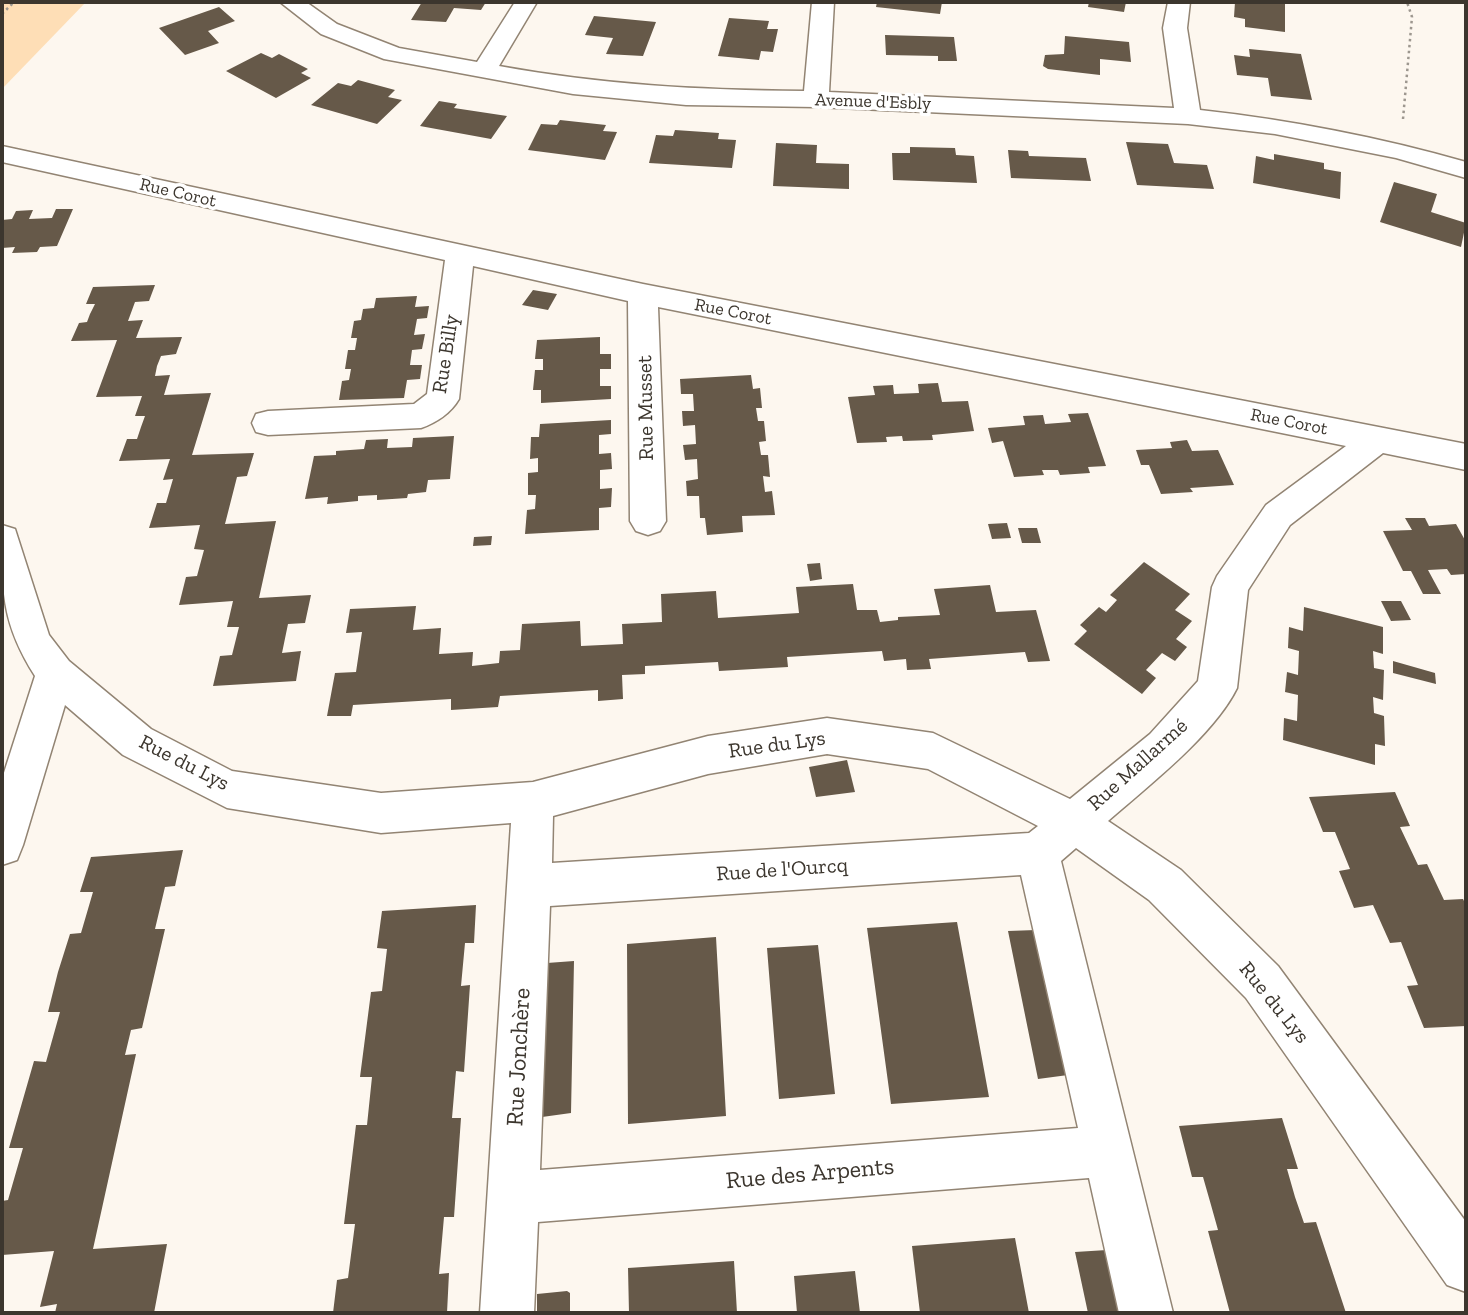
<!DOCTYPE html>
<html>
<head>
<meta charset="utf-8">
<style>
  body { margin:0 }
  #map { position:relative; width:1468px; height:1315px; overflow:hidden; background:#fdf7ef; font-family:"Zilla Slab",serif }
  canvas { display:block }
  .frame { position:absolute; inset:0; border:4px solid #3c362e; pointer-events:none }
</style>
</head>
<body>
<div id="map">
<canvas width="1468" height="1315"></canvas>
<div class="frame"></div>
</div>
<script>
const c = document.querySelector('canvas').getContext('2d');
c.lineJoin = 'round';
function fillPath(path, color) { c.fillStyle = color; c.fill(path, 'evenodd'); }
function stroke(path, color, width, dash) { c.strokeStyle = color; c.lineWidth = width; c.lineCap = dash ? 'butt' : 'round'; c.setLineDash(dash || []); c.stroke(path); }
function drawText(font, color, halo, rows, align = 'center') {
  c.font = font + ' "Zilla Slab",serif'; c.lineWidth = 7; c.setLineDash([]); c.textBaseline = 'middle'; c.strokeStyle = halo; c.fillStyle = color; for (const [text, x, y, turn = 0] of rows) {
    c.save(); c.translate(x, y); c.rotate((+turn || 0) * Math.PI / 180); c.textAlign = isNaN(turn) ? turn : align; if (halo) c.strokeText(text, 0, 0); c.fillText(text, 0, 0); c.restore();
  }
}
fillPath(new Path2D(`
  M 2,2 L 86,2 L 2,89 Z`), '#fedeb6');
fillPath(new Path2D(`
  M 422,2 L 486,2 L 481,10 L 454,8 L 446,22 L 411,20 Z
  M 877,2 L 942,2 L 940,14 L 876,7 Z
  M 1089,2 L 1126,2 L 1124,12 L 1088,7 Z
  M 1235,2 L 1285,2 L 1285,32 L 1245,27 L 1245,19 L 1234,17 Z
  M 219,7 L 235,21 L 208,31 L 219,43 L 185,55 L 159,28 Z
  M 594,16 L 656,22 L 643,56 L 606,54 L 613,38 L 585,35 Z
  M 729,18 L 769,21 L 767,29 L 778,29 L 773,52 L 761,51 L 759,60 L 718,56 Z
  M 885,35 L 954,37 L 957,61 L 938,61 L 938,56 L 886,55 Z
  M 1065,36 L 1129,42 L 1131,62 L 1100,59 L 1100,75 L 1048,69 L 1043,66 L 1045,55 L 1064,54 Z
  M 1249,49 L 1301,54 L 1312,100 L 1271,96 L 1268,78 L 1237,75 L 1234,55 L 1250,57 Z
  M 261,53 L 272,58 L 279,54 L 308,69 L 301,73 L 311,78 L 276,98 L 226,71 Z
  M 358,80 L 395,90 L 388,97 L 402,100 L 377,124 L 311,105 L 338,83 L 351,86 Z
  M 439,101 L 457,104 L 454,108 L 507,116 L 491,139 L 420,126 Z
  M 560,120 L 606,125 L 603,131 L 617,132 L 605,160 L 528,150 L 541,124 L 557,125 Z
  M 675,130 L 719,133 L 718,139 L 736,140 L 732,168 L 649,163 L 656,135 L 673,136 Z
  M 1126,142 L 1168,144 L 1174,163 L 1207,165 L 1214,189 L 1137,185 Z
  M 776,143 L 817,145 L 816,163 L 849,164 L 849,189 L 773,186 Z
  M 910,147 L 955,148 L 956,155 L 974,156 L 977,183 L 893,180 L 892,153 L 910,153 Z
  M 1008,150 L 1028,151 L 1029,156 L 1086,158 L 1091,181 L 1011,178 Z
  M 1274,154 L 1324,163 L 1324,169 L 1341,172 L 1340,199 L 1253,183 L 1256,156 L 1274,160 Z
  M 1394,182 L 1437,194 L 1431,212 L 1466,223 L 1461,247 L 1380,222 Z
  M 56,209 L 73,209 L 57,246 L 40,247 L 37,252 L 12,253 L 15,247 L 2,248 L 2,220 L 12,219 L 16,211 L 33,210 L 29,219 L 52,218 Z
  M 155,285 L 149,301 L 135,302 L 128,321 L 143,320 L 136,338 L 182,337 L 176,354 L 161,356 L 157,366 L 155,376 L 170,375 L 164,395 L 211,393 L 192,455 L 254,453 L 247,476 L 237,477 L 225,524 L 276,521 L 259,598 L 311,595 L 305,623 L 288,624 L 282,653 L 301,651 L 296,681 L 213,686 L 220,656 L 232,655 L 239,627 L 227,627 L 233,601 L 179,605 L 186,577 L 197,576 L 204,550 L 194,549 L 200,525 L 149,528 L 157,503 L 166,503 L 173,479 L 163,480 L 170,459 L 119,461 L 127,439 L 137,439 L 141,427 L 145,416 L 135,416 L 142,396 L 96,397 L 117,340 L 71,341 L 79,323 L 87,322 L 90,314 L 95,304 L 86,304 L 93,287 Z
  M 533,290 L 557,294 L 548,310 L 522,305 Z
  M 417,296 L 415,307 L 429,306 L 427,318 L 417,319 L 414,335 L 425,334 L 422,349 L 412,350 L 410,365 L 422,365 L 420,379 L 407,380 L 404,398 L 339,400 L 342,381 L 349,380 L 351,369 L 345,369 L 348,350 L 355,350 L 357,338 L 351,338 L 354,321 L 361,320 L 363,309 L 374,308 L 376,298 Z
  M 600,337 L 600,354 L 611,354 L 611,369 L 600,369 L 600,386 L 611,386 L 611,399 L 541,403 L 541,390 L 533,390 L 535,370 L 543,370 L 543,359 L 535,359 L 537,340 Z
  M 751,375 L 753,389 L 760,388 L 762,408 L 756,408 L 758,421 L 764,421 L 766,441 L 759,442 L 761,455 L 768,455 L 770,477 L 763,476 L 765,492 L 772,491 L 775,515 L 742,516 L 743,532 L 707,535 L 705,518 L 700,518 L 699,496 L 687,496 L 686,481 L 698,479 L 697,459 L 685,460 L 683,445 L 696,444 L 695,425 L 683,426 L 682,411 L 694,411 L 693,394 L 681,394 L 680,379 Z
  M 938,383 L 942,402 L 968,401 L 974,431 L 932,435 L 933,440 L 903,441 L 902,436 L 886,437 L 887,442 L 857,443 L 848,397 L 875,395 L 873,386 L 893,385 L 894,394 L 919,393 L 918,384 Z
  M 1088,413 L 1106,466 L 1088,467 L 1090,473 L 1060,475 L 1058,470 L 1042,470 L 1044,475 L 1014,477 L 1003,441 L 992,443 L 988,428 L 1025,425 L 1023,416 L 1043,415 L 1045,424 L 1071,422 L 1068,414 Z
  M 611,420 L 611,434 L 599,435 L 599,454 L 611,453 L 612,469 L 600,470 L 600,489 L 612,488 L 611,507 L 599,508 L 599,530 L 525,534 L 527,510 L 535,509 L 536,495 L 528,495 L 528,473 L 538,472 L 538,458 L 530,459 L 531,437 L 539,437 L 540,424 Z
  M 454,436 L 450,479 L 428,480 L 426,492 L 408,494 L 407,498 L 377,500 L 377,495 L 358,496 L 358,501 L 327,504 L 328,497 L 305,499 L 314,456 L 336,455 L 336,451 L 364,449 L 366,440 L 388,439 L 387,448 L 412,447 L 413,438 Z
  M 1187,440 L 1192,451 L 1218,450 L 1234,485 L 1190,488 L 1193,492 L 1161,494 L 1149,465 L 1141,465 L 1136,450 L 1172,448 L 1170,442 Z
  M 1405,518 L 1425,518 L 1429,526 L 1456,524 L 1466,542 L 1466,574 L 1451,575 L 1447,569 L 1428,570 L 1441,594 L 1423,594 L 1411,571 L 1403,571 L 1383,531 L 1412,530 Z
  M 1007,523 L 1011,538 L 992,539 L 988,524 Z
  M 1018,528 L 1037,528 L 1041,543 L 1022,543 Z
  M 492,536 L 491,545 L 473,546 L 474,537 Z
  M 1144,562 L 1190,594 L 1175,610 L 1192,621 L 1176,639 L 1187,647 L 1175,661 L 1162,653 L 1146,670 L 1156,678 L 1142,694 L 1074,644 L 1087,631 L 1080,625 L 1099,607 L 1106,612 L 1117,600 L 1110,595 Z
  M 820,563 L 822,579 L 810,581 L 807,564 Z
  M 853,584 L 857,610 L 877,610 L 880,622 L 898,620 L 898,617 L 940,615 L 934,589 L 990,585 L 996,612 L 1036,610 L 1050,661 L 1028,662 L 1025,652 L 929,659 L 931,669 L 907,670 L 906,659 L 884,661 L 882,651 L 787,657 L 788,667 L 719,671 L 718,662 L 645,666 L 645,674 L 622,675 L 623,699 L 598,701 L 598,690 L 500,696 L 498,707 L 451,710 L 451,699 L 353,705 L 351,716 L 327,716 L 335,673 L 356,672 L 362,632 L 346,633 L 350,609 L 416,606 L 413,630 L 441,628 L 439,654 L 473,652 L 472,666 L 499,663 L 500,651 L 520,650 L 522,624 L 580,621 L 581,646 L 623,644 L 622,624 L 662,622 L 661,594 L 716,591 L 718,618 L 799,613 L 796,587 Z
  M 1381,601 L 1401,601 L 1411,620 L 1391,621 Z
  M 1304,607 L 1383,627 L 1383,654 L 1373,651 L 1374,668 L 1384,670 L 1383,700 L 1373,697 L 1374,713 L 1384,716 L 1385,746 L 1375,744 L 1375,765 L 1283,740 L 1284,718 L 1297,721 L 1298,695 L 1285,692 L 1287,672 L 1298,675 L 1299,651 L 1288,648 L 1289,627 L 1303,631 Z
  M 1393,661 L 1435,673 L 1436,684 L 1393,673 Z
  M 847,760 L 855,792 L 816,797 L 809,767 Z
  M 1395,792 L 1410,826 L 1400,827 L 1418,865 L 1427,864 L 1444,900 L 1463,899 L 1466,905 L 1466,1026 L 1424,1028 L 1407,986 L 1418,985 L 1401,942 L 1390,943 L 1373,905 L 1354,908 L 1339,871 L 1350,869 L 1335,832 L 1323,832 L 1309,797 Z
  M 183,850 L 175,886 L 165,887 L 155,929 L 165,929 L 142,1028 L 131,1030 L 125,1055 L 136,1054 L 93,1249 L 167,1244 L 154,1313 L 55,1313 L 57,1304 L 40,1307 L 54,1251 L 2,1255 L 2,1201 L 8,1200 L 23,1148 L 9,1148 L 34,1061 L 46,1062 L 60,1012 L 48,1012 L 58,972 L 70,934 L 81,933 L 93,892 L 80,892 L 91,857 Z
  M 476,905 L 474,943 L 465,943 L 461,986 L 470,985 L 464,1072 L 456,1071 L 452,1118 L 461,1118 L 454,1217 L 444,1217 L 439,1274 L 449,1273 L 447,1313 L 333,1313 L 337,1280 L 348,1278 L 355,1224 L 344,1224 L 356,1125 L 367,1125 L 372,1077 L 360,1077 L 371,992 L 382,991 L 387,949 L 377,948 L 382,911 Z
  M 957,922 L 989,1097 L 891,1104 L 867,928 Z
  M 1036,930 L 1068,1075 L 1038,1079 L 1008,931 Z
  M 716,937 L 726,1116 L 628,1124 L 627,944 Z
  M 818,945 L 835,1094 L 779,1099 L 767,948 Z
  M 574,961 L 571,1113 L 542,1117 L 547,963 Z
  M 1282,1118 L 1298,1169 L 1287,1169 L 1295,1197 L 1304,1223 L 1316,1222 L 1346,1313 L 1230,1313 L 1208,1231 L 1218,1230 L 1211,1205 L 1203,1177 L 1192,1177 L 1179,1126 Z
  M 1015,1238 L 1029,1313 L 920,1313 L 912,1246 Z
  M 1107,1250 L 1121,1313 L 1088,1313 L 1075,1252 Z
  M 734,1261 L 737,1313 L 629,1313 L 628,1268 Z
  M 855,1271 L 860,1313 L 797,1313 L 794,1276 Z
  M 567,1291 L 570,1293 L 570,1313 L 537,1313 L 537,1294 Z`), '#665949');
const street = new Path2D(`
  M 280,2 L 306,2 L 337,24 L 399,48 L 477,62 L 515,2 L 537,2 L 499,66 C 604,85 698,90 804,91 L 812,2 L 834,2 L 829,92 L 1174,108 L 1163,28 L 1168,2 L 1190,2 L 1187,28 L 1200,110 C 1290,120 1379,137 1466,162 L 1466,178 L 1396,158 L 1275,134 L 1188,124 L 816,107 L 686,105 L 573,94 L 384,59 L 321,34 Z
  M 2,146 L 643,284 L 1466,444 L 1466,470 L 1383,453 L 1290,525 L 1248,590 L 1237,688 C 1214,735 1147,787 1108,821 L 1181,870 L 1278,966 L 1466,1222 L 1466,1292 L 1447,1285 L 1246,998 L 1149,900 L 1076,848 L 1061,861 L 1173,1313 L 1119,1313 L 1089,1178 L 538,1222 L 534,1313 L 480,1313 L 511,823 L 381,833 L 227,808 L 123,755 L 65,705 L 23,845 L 17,860 L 2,865 L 2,779 L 35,676 C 0,621 2,588 2,525 L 15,529 L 49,635 L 69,661 L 151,729 L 232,771 L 381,793 L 533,782 L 708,736 L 827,718 L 933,733 L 1070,799 L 1150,734 L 1198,681 L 1212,587 L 1217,576 L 1266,505 L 1346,446 L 658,307 L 666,521 L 660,531 L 648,535 L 636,531 L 630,521 L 628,301 L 473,266 L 459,399 C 451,413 436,423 421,428 L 268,435 L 256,432 L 252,423 L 256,414 L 268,411 L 414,404 L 427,394 L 445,260 L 2,162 ZM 827,754 L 928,769 L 1038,826 L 1029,833 L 552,863 L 553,816 L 708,774 ZM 1021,875 L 1078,1128 L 540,1170 L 550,906 Z`);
stroke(street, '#928473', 3);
stroke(new Path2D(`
  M 2,14 L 14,2
  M 1403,119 L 1412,17 L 1407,2`), '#9d978f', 2.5, [2.5, 3.5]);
fillPath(street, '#fff');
drawText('18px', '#3c362e', '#fff', [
  ["Avenue d'Esbly",873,102,2],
  ["Rue Corot",178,193,13],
  ["Rue Corot",733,312,11],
  ["Rue Corot",1289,422,11]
]);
drawText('21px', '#3c362e', '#fff', [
  ["Rue Billy",446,354,-81],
  ["Rue Musset",646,408,-91],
  ["Rue du Lys",777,745,-8],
  ["Rue du Lys",184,763,27],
  ["Rue Mallarmé",1138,765,-42],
  ["Rue de l'Ourcq",782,870,-4],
  ["Rue du Lys",1274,1003,51]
]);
drawText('24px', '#3c362e', '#fff', [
  ["Rue Jonchère",519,1057,-87],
  ["Rue des Arpents",810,1174,-5]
]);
</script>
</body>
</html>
